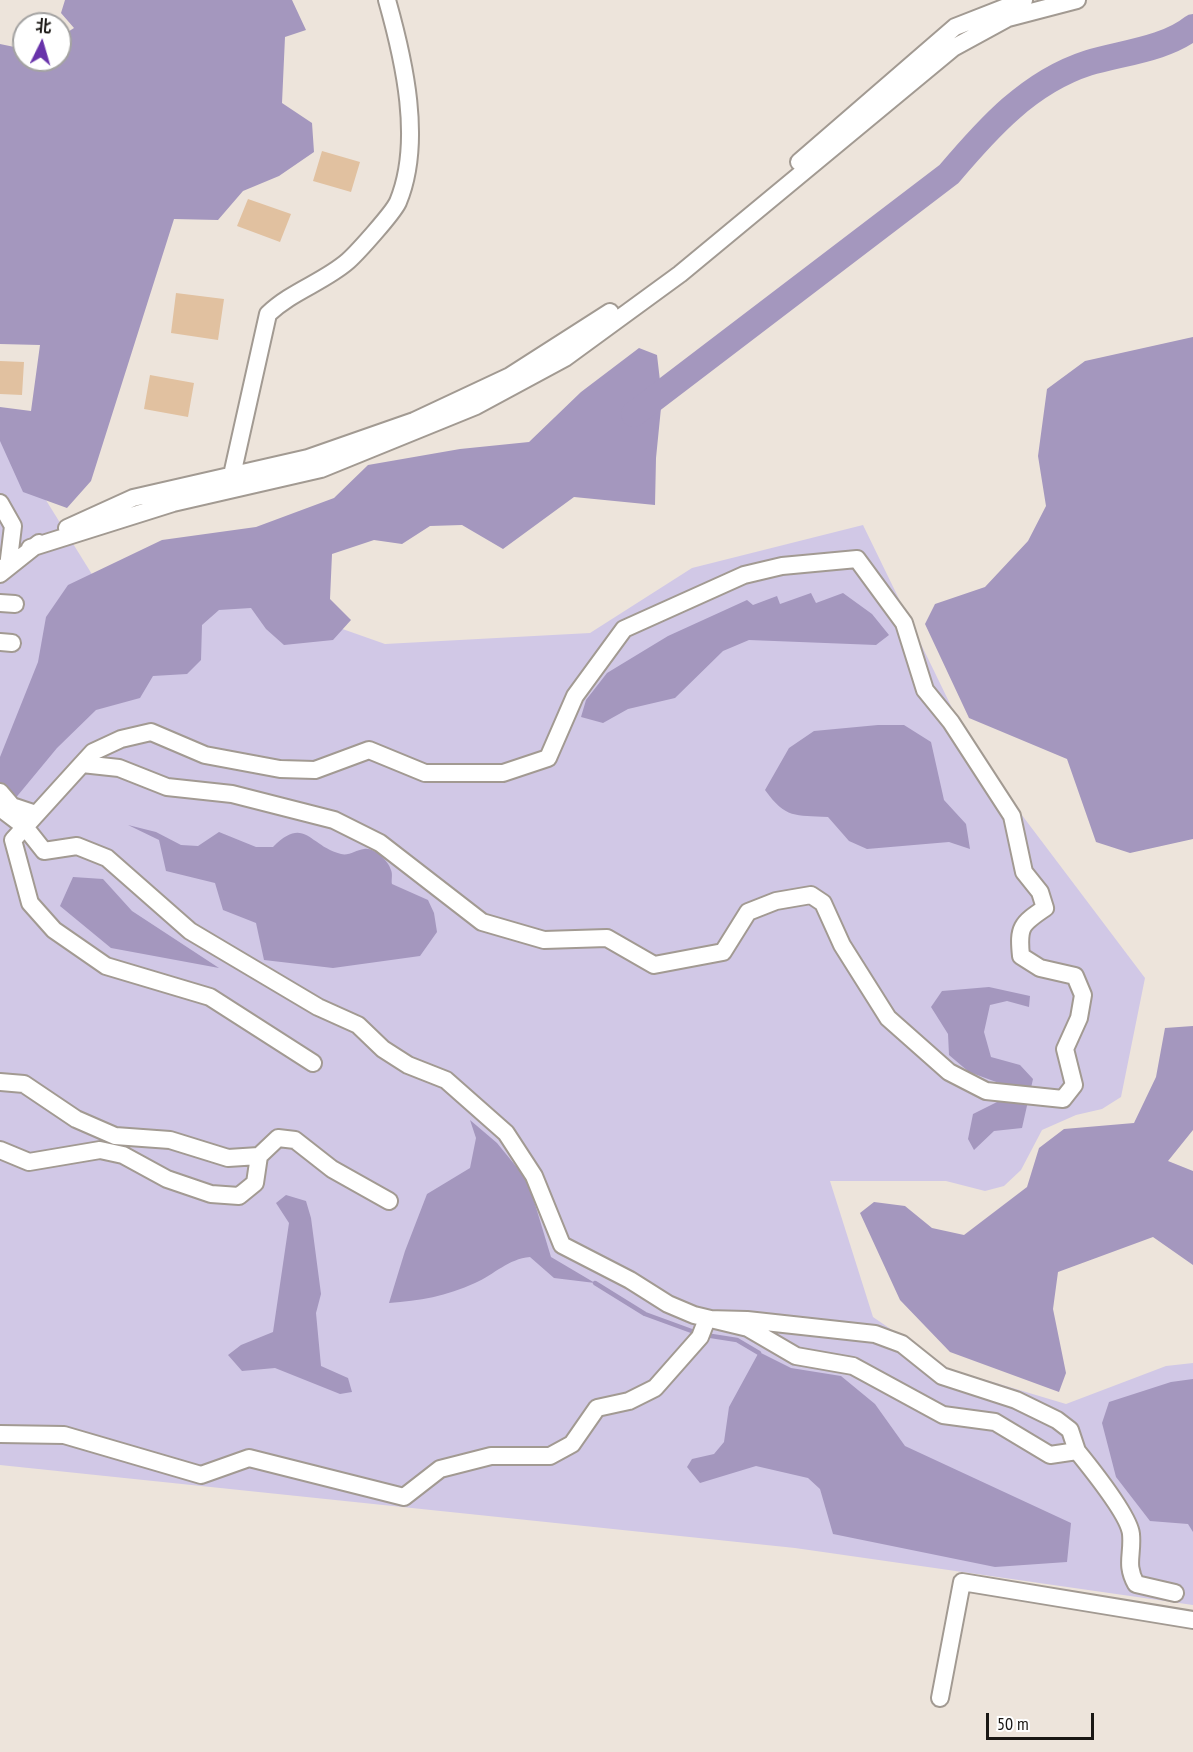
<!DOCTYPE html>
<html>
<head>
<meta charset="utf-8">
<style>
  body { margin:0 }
  #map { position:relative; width:1193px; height:1752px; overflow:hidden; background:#ede4db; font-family:"PT Sans Narrow","Noto Sans SC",sans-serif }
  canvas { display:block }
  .north { position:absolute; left:12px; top:12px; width:60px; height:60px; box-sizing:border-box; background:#fff; border:2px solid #a3a2a1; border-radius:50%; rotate:5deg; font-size:16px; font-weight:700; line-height:24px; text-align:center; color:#1a1714 }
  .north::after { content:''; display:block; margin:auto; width:21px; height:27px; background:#6833aa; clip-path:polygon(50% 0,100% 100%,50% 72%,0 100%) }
  .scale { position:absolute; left:986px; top:1713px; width:108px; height:27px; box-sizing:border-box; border:3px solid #1a1714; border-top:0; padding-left:8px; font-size:18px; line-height:21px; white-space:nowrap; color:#1a1714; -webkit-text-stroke:4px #fff; paint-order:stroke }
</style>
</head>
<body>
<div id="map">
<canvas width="1193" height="1752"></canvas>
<div class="north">北</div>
<div class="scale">50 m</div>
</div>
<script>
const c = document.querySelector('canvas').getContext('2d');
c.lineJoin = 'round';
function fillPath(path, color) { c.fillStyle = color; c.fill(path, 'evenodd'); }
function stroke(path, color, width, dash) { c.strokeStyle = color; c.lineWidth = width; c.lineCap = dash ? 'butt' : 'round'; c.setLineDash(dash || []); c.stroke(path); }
fillPath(new Path2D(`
  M 0,426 L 98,584 L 215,584 L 385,644 L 590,633 L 692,568 L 863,525 L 972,749 L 1145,978 L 1121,1097 L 1102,1109 L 1076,1115 L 1042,1130 L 1021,1170 L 1004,1186 L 985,1191 L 946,1181 L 830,1181 L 873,1317 L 949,1369 L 1066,1404 L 1166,1366 L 1193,1363 L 1193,1605 L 795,1548 L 0,1465 Z`), '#d1c8e6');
fillPath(new Path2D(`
  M 65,0 L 292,0 L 306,30 L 285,37 L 282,103 L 312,123 L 314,152 L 279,176 L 243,191 L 218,220 L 174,219 L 91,481 L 67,508 L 23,492 L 0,441 L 0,407 L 31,411 L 40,345 L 0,344 L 0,44 L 24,49 L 24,60 L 60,60 L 60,37 L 74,28 L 61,13 Z
  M 1193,337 L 1193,839 L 1130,853 L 1096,842 L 1067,759 L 969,718 L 925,624 L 935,604 L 985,587 L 1028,541 L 1046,506 L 1038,456 L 1047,389 L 1085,361 Z
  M 639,348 L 657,355 L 662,398 L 656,458 L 655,505 L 574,497 L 503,549 L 462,525 L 430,526 L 402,544 L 374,540 L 332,554 L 330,599 L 351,620 L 333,640 L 284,645 L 266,629 L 251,608 L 219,610 L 202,625 L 201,660 L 187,674 L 153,676 L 140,698 L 96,710 L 57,748 L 14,800 L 0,811 L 0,757 L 38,662 L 46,617 L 68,585 L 162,540 L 256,527 L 334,498 L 368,465 L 460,449 L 529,442 L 581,392 Z
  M 811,593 L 816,603 L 843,593 L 872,614 L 889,635 L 876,645 L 749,640 L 723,651 L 675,698 L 628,709 L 603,723 L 581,717 L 586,700 L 607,673 L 668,636 L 747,600 L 753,605 L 777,596 L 780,604 Z
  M 878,725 L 904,725 L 931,742 L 944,800 L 966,824 L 970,849 L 949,842 L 867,849 L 849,841 L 828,817 C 795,815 786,819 765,790 L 789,748 L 814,731 Z
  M 128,825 L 156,832 L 181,845 L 198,846 L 219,832 L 256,847 L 273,847 C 305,815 309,846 341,854 C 349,856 356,850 364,849 C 374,847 388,860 391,870 C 393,874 391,881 392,884 L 428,900 L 434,913 L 437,932 L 420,956 L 333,968 L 264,960 L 256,923 L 223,910 L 215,883 L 166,871 L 159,840 Z
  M 73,877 L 103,879 L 132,911 L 219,968 L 111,948 L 60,906 Z
  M 989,987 L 1030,996 L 1029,1007 L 1007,1001 L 990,1005 L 984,1032 L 991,1057 L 1020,1065 L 1033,1079 L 1022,1128 L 994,1131 L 974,1150 L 968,1139 L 973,1114 L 997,1102 L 999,1083 L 969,1072 L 949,1055 L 948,1034 L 931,1007 L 942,991 Z
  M 1193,1026 L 1193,1130 L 1168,1161 L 1193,1171 L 1193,1265 L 1153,1237 L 1058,1272 L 1053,1309 L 1066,1373 L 1059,1392 L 950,1352 L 900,1300 L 860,1213 L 874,1202 L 905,1206 L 932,1228 L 964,1235 L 1027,1187 L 1039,1148 L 1064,1129 L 1134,1123 L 1156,1077 L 1165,1028 Z
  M 470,1120 L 497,1143 L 528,1181 L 551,1257 L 595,1283 L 554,1278 L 530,1257 C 508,1259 495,1274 475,1283 C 447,1296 419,1301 389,1303 L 405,1251 L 427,1194 L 470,1168 L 476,1138 Z
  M 286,1195 L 306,1201 L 311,1218 L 321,1294 L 316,1313 L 321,1366 L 348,1378 L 352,1392 L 340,1394 L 275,1368 L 242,1371 L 228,1355 L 241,1345 L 273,1332 L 289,1223 L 276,1203 Z
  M 759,1352 L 791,1368 L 841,1376 L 875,1404 L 905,1446 L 1071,1523 L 1067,1562 L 995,1567 L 833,1534 L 820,1489 L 808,1478 L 756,1466 L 700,1483 L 687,1467 L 692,1459 L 714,1454 L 724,1442 L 729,1407 Z
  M 1193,1379 L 1193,1532 L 1188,1524 L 1150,1521 L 1116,1477 L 1102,1423 L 1109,1402 L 1171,1382 Z`), '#a497be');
stroke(new Path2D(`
  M 595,1283 L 645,1314 L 697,1333
  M 705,1335 L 737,1340 L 759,1353`), '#a497be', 4.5);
stroke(new Path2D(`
  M 634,414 L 949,174 C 988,128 1029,82 1088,63 C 1121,53 1166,49 1193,27`), '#a497be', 26);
fillPath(new Path2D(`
  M 322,151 L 360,162 L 351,192 L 313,181 Z
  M 248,199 L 291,214 L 280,242 L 237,226 Z
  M 176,293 L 224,299 L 218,340 L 171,333 Z
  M 0,361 L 24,362 L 22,395 L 0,394 Z
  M 150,375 L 194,383 L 188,417 L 144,409 Z`), '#e1c1a0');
const minor = new Path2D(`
  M 799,162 L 955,27 L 1024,0
  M 236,484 L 232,475 L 268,314 C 292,291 324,282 348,261 C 358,252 393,213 398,202 C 423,142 404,60 387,0
  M 0,503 L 13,526 L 8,567 L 4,567
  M 67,528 L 133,498 L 308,458 L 414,421 L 510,376 L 610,312
  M 30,548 L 173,503 L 321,469 L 476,406 L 565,358 L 680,274 L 953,48 L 1008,18 L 1077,0
  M 857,559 L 904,623 L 925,690 L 951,722 L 1012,816 L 1024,872 L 1040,892 L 1045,908 C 1021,924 1018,927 1021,956 L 1040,968 L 1075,976 L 1083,995 L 1079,1018 L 1065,1049 L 1074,1085 L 1063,1099 L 986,1091 L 949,1072 L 888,1018 L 842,945 L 823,903 L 811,895 L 776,901 L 748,912 L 723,952 L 654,965 L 607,938 L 544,940 L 482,922 L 380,843 L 334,820 L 232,794 L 167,787 L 119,768 L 82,764 L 93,752 L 121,739 L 151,732 L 205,755 L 280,769 L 315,770 L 369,750 L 425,773 L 503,773 L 548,758 L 575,696 L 624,629 L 744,575 L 782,566 Z
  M 0,574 L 39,543
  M 0,603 L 15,604
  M 0,642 L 12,643
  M 82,764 L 13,840 L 30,903 L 54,930 L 106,966 L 210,997 L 313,1063
  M 0,792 L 12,806 L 36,814
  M 0,808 L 25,827 L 44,851 L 77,846 L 107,858 L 190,931 L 318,1007 L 358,1025 L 383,1049 L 408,1065 L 446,1080 L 506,1133 L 534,1176 L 562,1245 L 630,1280 L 668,1304 L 694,1315 L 748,1328 L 796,1356 L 853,1366 L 943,1415 L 995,1422 L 1050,1455 L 1077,1451 L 1070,1430 L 1057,1420 L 1016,1400 L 942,1376 L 902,1344 L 875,1334 L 747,1320 L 707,1319
  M 0,1082 L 24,1084 L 76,1119 L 115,1136 L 170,1140 L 228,1158 L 259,1156 L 255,1183 L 239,1196 L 211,1194 L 167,1179 L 123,1155 L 100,1150 L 29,1162 L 0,1150
  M 259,1156 L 278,1138 L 295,1140 L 332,1169 L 389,1201
  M 0,1434 L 64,1435 L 201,1475 L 249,1458 L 404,1497 L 440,1469 L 491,1456 L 550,1456 L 572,1444 L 597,1408 L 629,1401 L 655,1388 L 700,1337 L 707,1319
  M 1077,1451 C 1090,1467 1129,1515 1131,1534 C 1133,1555 1125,1564 1136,1584 L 1175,1593
  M 940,1698 L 962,1582 L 1193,1620`);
stroke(minor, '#a29a92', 20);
stroke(minor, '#fff', 16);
</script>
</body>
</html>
